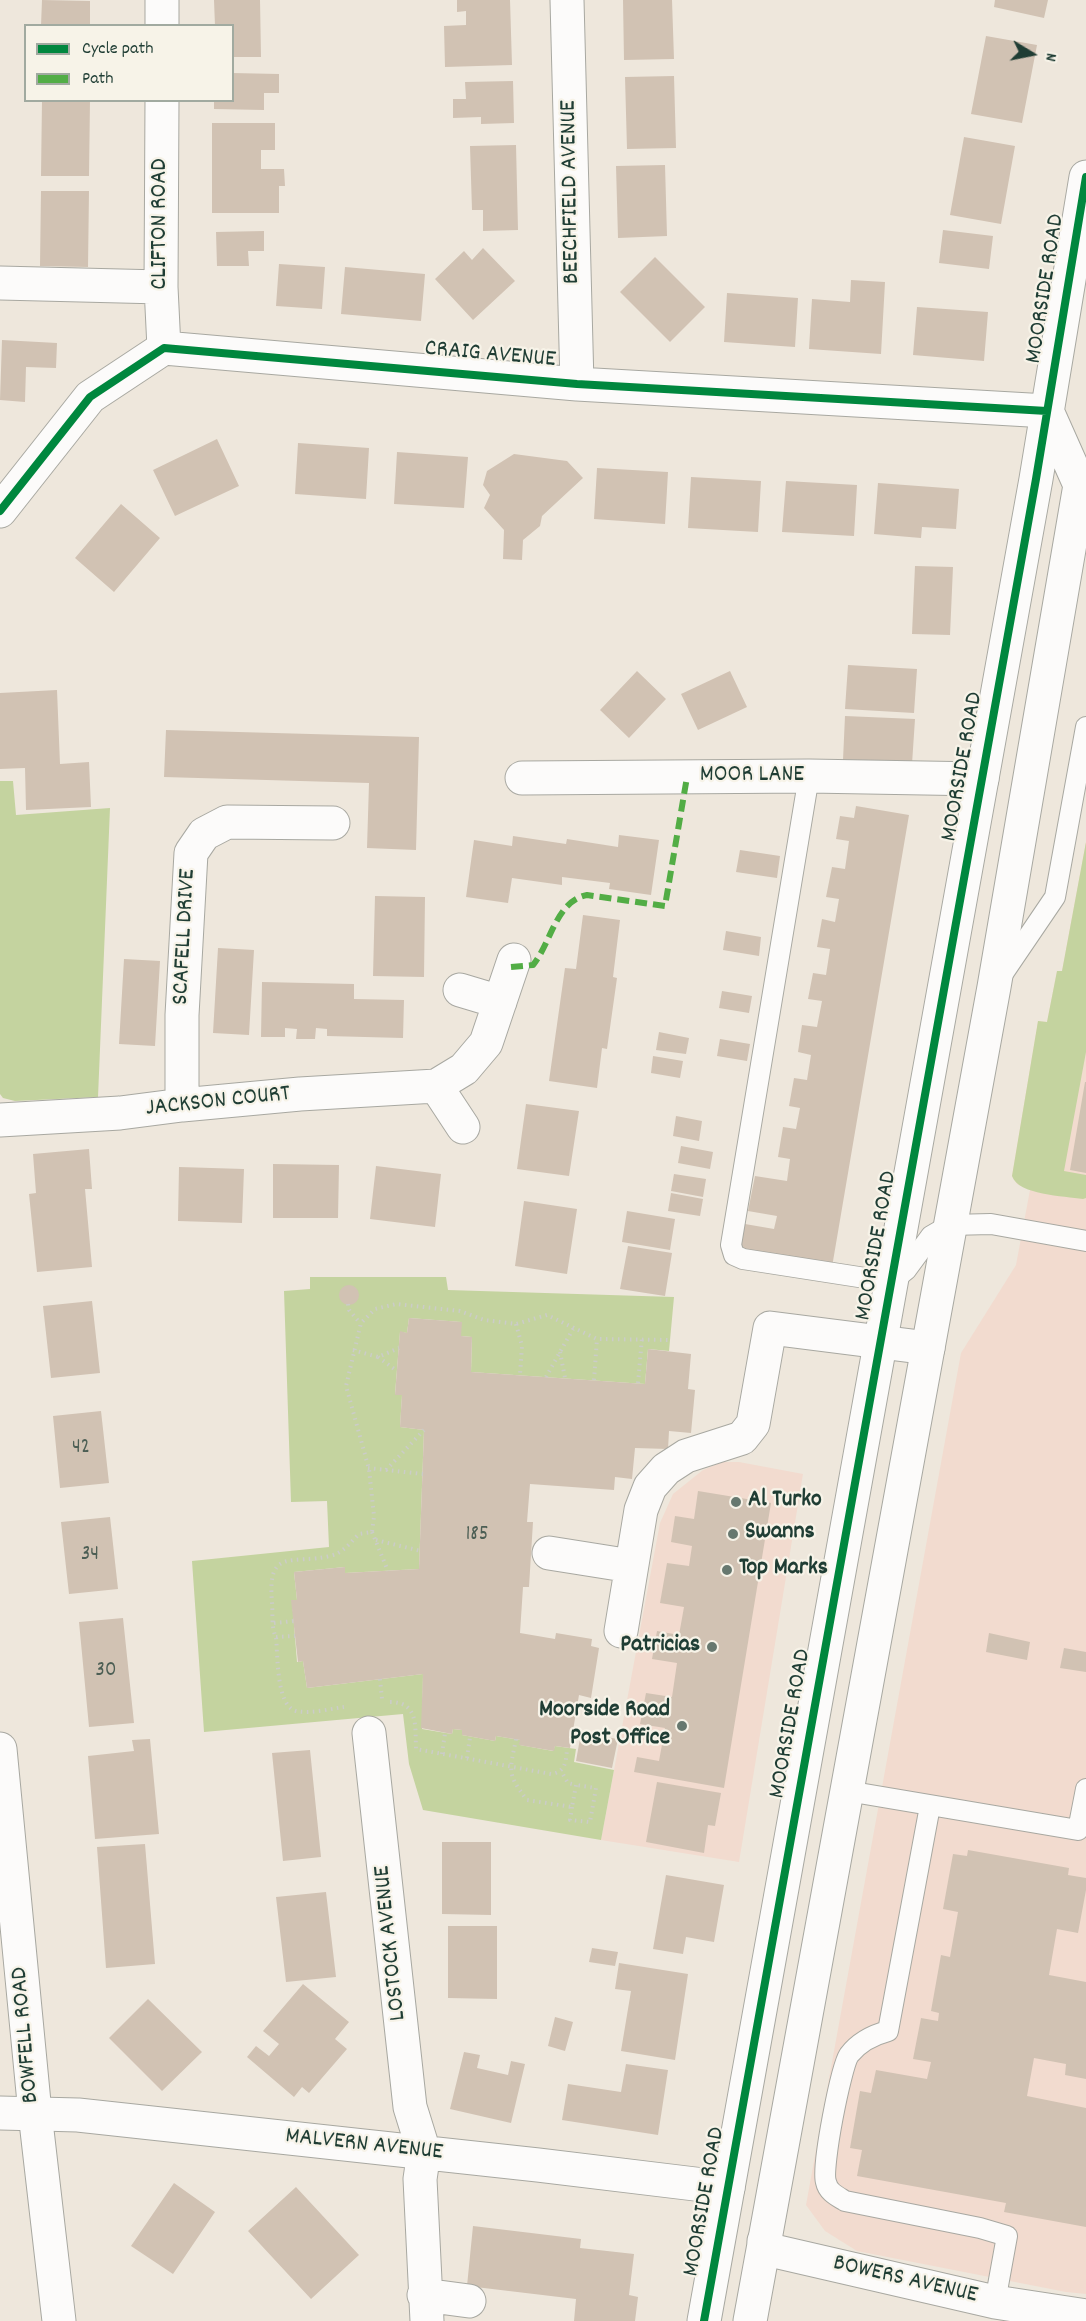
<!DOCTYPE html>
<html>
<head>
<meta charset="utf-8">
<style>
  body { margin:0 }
  #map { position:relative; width:1086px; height:2321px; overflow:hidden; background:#eee7dc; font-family:Dekko,sans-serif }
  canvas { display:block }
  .legend { position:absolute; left:24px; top:24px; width:210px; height:78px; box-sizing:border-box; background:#f7f3e8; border:2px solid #a1aaa0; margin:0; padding:8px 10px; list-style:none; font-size:18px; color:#1f3d34 }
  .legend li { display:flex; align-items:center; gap:12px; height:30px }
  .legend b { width:30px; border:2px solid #a1aaa0 }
  .north { position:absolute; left:1002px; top:24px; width:60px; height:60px; -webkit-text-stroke:4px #f7f3e8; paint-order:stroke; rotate:100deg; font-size:16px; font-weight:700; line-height:24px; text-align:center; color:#1f3d34 }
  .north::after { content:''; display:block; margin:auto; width:21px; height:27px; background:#1f3d34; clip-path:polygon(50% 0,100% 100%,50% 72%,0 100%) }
</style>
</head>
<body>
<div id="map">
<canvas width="1086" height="2321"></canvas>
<ul class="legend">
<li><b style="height:8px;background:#00873e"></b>Cycle path</li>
<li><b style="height:8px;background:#52ad45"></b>Path</li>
</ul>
<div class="north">N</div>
</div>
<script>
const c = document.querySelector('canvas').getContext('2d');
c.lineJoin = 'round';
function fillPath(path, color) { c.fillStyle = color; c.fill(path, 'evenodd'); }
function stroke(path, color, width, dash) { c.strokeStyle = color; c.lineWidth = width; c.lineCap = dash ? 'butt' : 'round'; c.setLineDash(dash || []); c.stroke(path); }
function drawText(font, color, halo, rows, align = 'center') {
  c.font = font + ' Dekko,sans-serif'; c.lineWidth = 4.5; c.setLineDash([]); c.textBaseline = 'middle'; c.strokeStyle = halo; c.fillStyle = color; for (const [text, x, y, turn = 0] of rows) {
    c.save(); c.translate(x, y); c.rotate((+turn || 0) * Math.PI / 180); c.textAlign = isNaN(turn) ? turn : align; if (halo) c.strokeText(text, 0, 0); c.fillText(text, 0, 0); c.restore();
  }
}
fillPath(new Path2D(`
  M 1086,842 L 1086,2294 L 1066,2292 L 857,2251 L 825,2231 L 806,2205 L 961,1353 L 1016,1265 L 1030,1190 L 1017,1184 L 1012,1176 L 1038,1021 L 1047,1022 L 1057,971 L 1062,971 Z
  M 722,1462 L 739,1462 L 803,1474 L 739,1862 L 601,1840 L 660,1523 L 673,1494 L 703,1470 Z`), '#f2dbcf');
fillPath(new Path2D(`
  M 0,781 L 13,781 L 16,815 L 110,808 L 98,1097 L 15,1101 L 3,1098 L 0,1094 Z
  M 1086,842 L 1086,1052 L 1064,1171 L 1086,1175 L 1086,1198 L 1083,1199 C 1064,1196 1018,1195 1012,1176 L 1038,1021 L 1047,1022 L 1057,971 L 1062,971 Z
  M 310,1277 L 446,1277 L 448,1290 L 674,1297 L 669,1351 L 648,1349 L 645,1384 L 471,1372 L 472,1337 L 461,1336 L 461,1322 L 409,1318 L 407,1333 L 400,1332 L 395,1394 L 402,1395 L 400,1427 L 424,1430 L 419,1569 L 345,1573 L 345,1567 L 294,1572 L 297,1600 L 292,1600 L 297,1662 L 303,1661 L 307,1688 L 423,1674 L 422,1729 L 452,1734 L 453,1729 L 462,1730 L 462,1735 L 495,1741 L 496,1736 L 520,1740 L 520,1745 L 553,1751 L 555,1746 L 576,1749 L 574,1762 L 614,1770 L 601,1840 L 423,1810 L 409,1764 L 403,1714 L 204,1732 L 192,1561 L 329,1547 L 327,1501 L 291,1502 L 284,1291 L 310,1289 Z`), '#c4d39f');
fillPath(new Path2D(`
  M 42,0 L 90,1 L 90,26 L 41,26 Z
  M 214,0 L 260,0 L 261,57 L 232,57 L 232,26 L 215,26 Z
  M 457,0 L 510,0 L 512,65 L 445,67 L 444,26 L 466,25 L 466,11 L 457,12 Z
  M 623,0 L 672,0 L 674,59 L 624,60 Z
  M 995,0 L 1048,0 L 1044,18 L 994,7 Z
  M 986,36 L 1037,45 L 1022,123 L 971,114 Z
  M 232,73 L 279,74 L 279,93 L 264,93 L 264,110 L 214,109 L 214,100 L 232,100 Z
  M 674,76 L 676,148 L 627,149 L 625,77 Z
  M 513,81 L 514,123 L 481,124 L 481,117 L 453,118 L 453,99 L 466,99 L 465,82 Z
  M 42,100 L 90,100 L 89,176 L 41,176 Z
  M 212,123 L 275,123 L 275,150 L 261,150 L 261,169 L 284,169 L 285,186 L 279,186 L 279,213 L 212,213 Z
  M 964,137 L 1015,146 L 1001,224 L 950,215 Z
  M 516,145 L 518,230 L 483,231 L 483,210 L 472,210 L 470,146 Z
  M 665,165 L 667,236 L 618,238 L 616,166 Z
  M 41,191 L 89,191 L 88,267 L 40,266 Z
  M 943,230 L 993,236 L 989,269 L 939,263 Z
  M 264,231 L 264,251 L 248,251 L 249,266 L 217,266 L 216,232 Z
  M 483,248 L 515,281 L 473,320 L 435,279 L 464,251 L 472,260 Z
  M 655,257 L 705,307 L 670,342 L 620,292 Z
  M 279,264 L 325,267 L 322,309 L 276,306 Z
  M 345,267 L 425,274 L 421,321 L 341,314 Z
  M 851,280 L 885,282 L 881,354 L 809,349 L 812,299 L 850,302 Z
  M 727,293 L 798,298 L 795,347 L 724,342 Z
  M 917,307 L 988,312 L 984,361 L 913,355 Z
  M 2,340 L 57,343 L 56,368 L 26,367 L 25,402 L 0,400 Z
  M 217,439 L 239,486 L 175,516 L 153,470 Z
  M 298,443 L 369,448 L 366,499 L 295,494 Z
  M 397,452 L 468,457 L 464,508 L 394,504 Z
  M 514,454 L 567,461 L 583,478 L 542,516 L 540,526 L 523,540 L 522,560 L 503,559 L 504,530 L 484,508 L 490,495 L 483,485 L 487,471 Z
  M 597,468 L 668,472 L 665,524 L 594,519 Z
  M 691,477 L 761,481 L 758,532 L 688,528 Z
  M 786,481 L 857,485 L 854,536 L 782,532 Z
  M 878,483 L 959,489 L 956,529 L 922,527 L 921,538 L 874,534 Z
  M 121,504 L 160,538 L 114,592 L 75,558 Z
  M 915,566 L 953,567 L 950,635 L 912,634 Z
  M 848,665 L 917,669 L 914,713 L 845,709 Z
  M 637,671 L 666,699 L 629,738 L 600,710 Z
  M 730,671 L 747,707 L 698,730 L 681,694 Z
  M 57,690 L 60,764 L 89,762 L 91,807 L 26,810 L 25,768 L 0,769 L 0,693 Z
  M 845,716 L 915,719 L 912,764 L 843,760 Z
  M 166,730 L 419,737 L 416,850 L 367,848 L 369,783 L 164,777 Z
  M 856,806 L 909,815 L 832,1267 L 740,1251 L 745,1224 L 774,1229 L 777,1216 L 748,1211 L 755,1176 L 787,1181 L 790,1159 L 778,1157 L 783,1127 L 796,1129 L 800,1108 L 789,1106 L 794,1078 L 807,1080 L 811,1055 L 798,1052 L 802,1025 L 817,1027 L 822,1001 L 808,999 L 813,973 L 826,975 L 830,949 L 817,947 L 822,919 L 835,922 L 839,899 L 826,897 L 832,867 L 845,869 L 849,841 L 836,839 L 840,816 L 854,818 Z
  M 619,835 L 659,840 L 651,895 L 609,889 L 610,883 L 562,877 L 562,885 L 512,878 L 508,903 L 466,897 L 474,840 L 512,846 L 513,836 L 566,844 L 567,839 L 618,847 Z
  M 740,850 L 780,856 L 777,878 L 736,872 Z
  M 375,896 L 425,897 L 424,977 L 373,976 Z
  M 583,915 L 620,920 L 613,977 L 617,978 L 607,1049 L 602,1048 L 597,1088 L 549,1081 L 565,968 L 576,969 Z
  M 726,931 L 761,937 L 759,956 L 723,950 Z
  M 218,948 L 254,950 L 249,1035 L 213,1033 Z
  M 124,959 L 160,961 L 155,1046 L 119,1044 Z
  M 262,982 L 354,984 L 354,999 L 404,1000 L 403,1038 L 327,1036 L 327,1029 L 316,1028 L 315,1039 L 296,1039 L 297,1029 L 285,1028 L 285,1037 L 261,1037 Z
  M 722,991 L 752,996 L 749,1013 L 719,1008 Z
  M 659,1032 L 689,1038 L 686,1054 L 656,1050 Z
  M 720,1039 L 750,1044 L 747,1061 L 717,1056 Z
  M 653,1056 L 683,1061 L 680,1078 L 651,1073 Z
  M 1085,1082 L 1086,1082 L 1086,1173 L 1070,1170 Z
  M 526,1104 L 579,1111 L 569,1176 L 517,1169 Z
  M 676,1116 L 702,1121 L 699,1141 L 673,1136 Z
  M 681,1146 L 713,1152 L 710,1169 L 678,1163 Z
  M 89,1149 L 92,1189 L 85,1189 L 92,1267 L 37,1272 L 29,1194 L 36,1193 L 33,1154 Z
  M 273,1164 L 339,1165 L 338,1218 L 273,1218 Z
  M 376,1166 L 441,1174 L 435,1227 L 370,1219 Z
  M 179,1167 L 244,1169 L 242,1223 L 178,1221 Z
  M 674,1174 L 706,1179 L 703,1197 L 671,1191 Z
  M 671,1193 L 703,1199 L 700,1216 L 668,1211 Z
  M 524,1201 L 577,1209 L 567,1274 L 515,1266 Z
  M 627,1211 L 675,1219 L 670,1250 L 622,1242 Z
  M 628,1246 L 672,1253 L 665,1296 L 620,1289 Z
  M339 1295a10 10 0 1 1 20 0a10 10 0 1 1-20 0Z
  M 92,1301 L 100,1373 L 51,1378 L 43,1306 Z
  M 409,1318 L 462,1322 L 461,1336 L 472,1337 L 471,1372 L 645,1384 L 648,1349 L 691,1354 L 688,1389 L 695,1390 L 691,1433 L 669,1431 L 668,1449 L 635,1448 L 632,1479 L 615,1477 L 614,1490 L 530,1484 L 527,1522 L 533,1522 L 529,1587 L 523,1587 L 520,1633 L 555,1639 L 556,1633 L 592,1639 L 591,1646 L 599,1648 L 591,1698 L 579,1695 L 570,1748 L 555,1746 L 554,1751 L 519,1745 L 520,1740 L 496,1736 L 495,1741 L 462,1735 L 462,1730 L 453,1729 L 452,1734 L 421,1728 L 423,1674 L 307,1688 L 303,1661 L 298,1662 L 291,1600 L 297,1600 L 294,1572 L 345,1567 L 345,1573 L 419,1569 L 424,1430 L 400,1427 L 402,1395 L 395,1395 L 400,1331 L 407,1333 Z
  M 101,1411 L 109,1483 L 60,1488 L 53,1416 Z
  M 698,1491 L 771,1503 L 724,1788 L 634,1772 L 637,1757 L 659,1761 L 665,1728 L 640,1724 L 646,1693 L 672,1697 L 677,1663 L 652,1659 L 657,1631 L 679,1635 L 684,1607 L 660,1603 L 667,1563 L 689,1566 L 692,1546 L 671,1542 L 675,1516 L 694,1519 Z
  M 110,1517 L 118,1589 L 69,1594 L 61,1522 Z
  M 123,1618 L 134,1723 L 89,1727 L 79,1622 Z
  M 989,1633 L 1030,1642 L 1027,1660 L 986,1652 Z
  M 1064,1648 L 1086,1652 L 1086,1672 L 1060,1668 Z
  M 581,1733 L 618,1739 L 612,1768 L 576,1761 Z
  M 150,1739 L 159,1834 L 95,1839 L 88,1756 L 134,1751 L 132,1740 Z
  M 310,1750 L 321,1857 L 283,1861 L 272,1753 Z
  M 657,1782 L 721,1793 L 715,1826 L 708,1825 L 704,1853 L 646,1842 Z
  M 442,1842 L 491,1842 L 491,1915 L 442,1914 Z
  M 145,1844 L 155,1964 L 106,1968 L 97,1847 Z
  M 968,1850 L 1069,1868 L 1068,1875 L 1086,1878 L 1086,1890 L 1078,1933 L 1057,1929 L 1049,1975 L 1086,1982 L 1086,2079 L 1065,2075 L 1066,2064 L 1034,2058 L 1027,2096 L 1086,2108 L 1086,2227 L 1004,2212 L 1006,2203 L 857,2176 L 862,2150 L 850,2148 L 860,2091 L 871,2093 L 876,2070 L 927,2079 L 931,2062 L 913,2059 L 921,2018 L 938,2021 L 939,2013 L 931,2011 L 941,1955 L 950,1957 L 958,1912 L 943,1909 L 953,1854 L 967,1856 Z
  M 666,1875 L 724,1885 L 714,1942 L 686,1937 L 683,1954 L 653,1949 Z
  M 326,1892 L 336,1977 L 286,1982 L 276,1897 Z
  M 448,1926 L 497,1926 L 497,1999 L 448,1998 Z
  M 592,1948 L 618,1952 L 615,1966 L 589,1962 Z
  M 619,1963 L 688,1974 L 675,2060 L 621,2051 L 631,1991 L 615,1989 Z
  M 303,1984 L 349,2022 L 335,2039 L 347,2049 L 309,2093 L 302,2087 L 294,2097 L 247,2057 L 256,2046 L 269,2056 L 279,2044 L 263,2031 Z
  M 148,1999 L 202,2052 L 162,2091 L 109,2038 Z
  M 555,2017 L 573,2022 L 565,2051 L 548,2046 Z
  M 464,2052 L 480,2055 L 477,2068 L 508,2075 L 511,2061 L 525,2064 L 511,2123 L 450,2109 Z
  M 626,2064 L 668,2070 L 658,2135 L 562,2120 L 568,2084 L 621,2092 Z
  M 174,2183 L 215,2212 L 173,2274 L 131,2246 Z
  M 296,2187 L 359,2255 L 311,2299 L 248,2231 Z
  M 473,2226 L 581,2239 L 580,2248 L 634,2254 L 629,2295 L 638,2297 L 635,2321 L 574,2321 L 576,2299 L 467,2286 Z`), '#d1c2b3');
const service = new Path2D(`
  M 809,776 L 731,1245 L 734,1255 L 743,1259 L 891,1282 L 906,1270 L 931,1236 L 950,1225 L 991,1224 L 1086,1241
  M 1002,975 L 1055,897 L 1086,727
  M 847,1791 L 1078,1830 L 1086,1789
  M 930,1806 L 888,2031 C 873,2035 859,2042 849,2055 C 841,2067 821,2168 826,2182 C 828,2192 837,2196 845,2201 L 980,2228 L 1007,2236 L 995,2302`);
const minor = new Path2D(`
  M 567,0 L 577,384
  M 162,26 L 162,0
  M 162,100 L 161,287 L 164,348
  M 0,283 L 161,287
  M 0,511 L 90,397 L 164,348 L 577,384 L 1047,411
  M 522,778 L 809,776 L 982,779
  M 460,990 L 500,1002
  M 436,1086 L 463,1127
  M 182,1105 L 182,1015 L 191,853 L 204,834 L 227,822 L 333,823
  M 0,1120 L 120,1113 L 182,1105 L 300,1094 L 436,1086 L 464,1069 L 486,1043 L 514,960
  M 549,1553 L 631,1566
  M 621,1631 L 641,1510 L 650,1487 L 666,1469 L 686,1456 L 742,1438 L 753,1424 L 770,1328 L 928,1348
  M 369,1733 L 410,2107 L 424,2152 L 420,2179 L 427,2321
  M 0,2113 L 78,2115 L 538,2165 L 728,2188
  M 764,2241 L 774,2251 L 995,2302 L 1086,2316
  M 424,2295 L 469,2301`);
const tertiary = new Path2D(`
  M 704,2321 L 1036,479 L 1086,177
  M 750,2321 L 994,987 L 1080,485 L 1047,411`);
const secondary = new Path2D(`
  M 0,1749 L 35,2113 L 59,2321`);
stroke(service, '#a8a8a1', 22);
stroke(minor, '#a8a8a1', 35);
stroke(tertiary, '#a8a8a1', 35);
stroke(secondary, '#a8a8a1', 35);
stroke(new Path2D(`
  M 348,1304 L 349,1310 L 360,1323
  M 516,1324 L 522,1346 L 520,1375
  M 353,1350 L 378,1357 L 399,1348
  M 560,1352 L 565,1378
  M 378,1357 L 397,1371
  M 546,1377 L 573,1329
  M 594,1380 L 597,1339
  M 638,1383 L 642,1338
  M 368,1468 L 423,1474
  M 386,1470 L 424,1430
  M 372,1532 L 388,1571
  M 376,1540 L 421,1551
  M 274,1623 L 294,1621
  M 276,1637 L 295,1636
  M 380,1679 L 382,1699
  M 390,1702 C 419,1702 415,1727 416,1749 L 551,1774 C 566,1772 566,1761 567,1748
  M 344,1707 C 329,1709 311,1714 296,1711 C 276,1706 278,1655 276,1637 C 271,1628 273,1613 272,1602 C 267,1547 292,1565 330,1556 C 343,1553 350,1543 359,1534 L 372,1532 L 374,1516 L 369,1469 L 346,1386 L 361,1323 L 375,1309 L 396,1304 L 460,1311 L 484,1320 L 516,1324 L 547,1315 L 597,1339 L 670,1340
  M 516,1739 C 510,1771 506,1773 527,1800 L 572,1807 L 576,1785 L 568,1783 L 561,1771
  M 442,1754 L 445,1733
  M 467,1758 L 470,1737
  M 572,1807 L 570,1820 L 590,1822 L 596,1788 L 576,1785`), '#cbccc8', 4, [1.5, 4.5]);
stroke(service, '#fcfbfa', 20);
stroke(minor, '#fcfbfa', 33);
stroke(tertiary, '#fcfbfa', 33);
stroke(secondary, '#fcfbfa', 33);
stroke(new Path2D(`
  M 511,967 L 533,965 C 551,943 556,901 587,895 L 665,906 L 687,777`), '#52ad45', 6, [12, 6]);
stroke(new Path2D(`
  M 0,511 L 90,397 L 164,348 L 577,384 L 1047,411
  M 704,2321 L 1036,479 L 1086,177`), '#00873e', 8);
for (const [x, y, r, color] of [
  [736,1502,6,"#67786f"],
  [733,1534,6,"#67786f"],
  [727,1570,6,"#67786f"],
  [712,1647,6,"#67786f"],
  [682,1726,6,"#67786f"]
]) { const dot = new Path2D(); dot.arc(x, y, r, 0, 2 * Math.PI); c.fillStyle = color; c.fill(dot); stroke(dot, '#f7f3e8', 2); }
drawText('21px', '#4c5e54', null, [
  ["42",81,1449],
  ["185",477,1536],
  ["34",90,1556],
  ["30",106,1672]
]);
drawText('24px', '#1f3d34', '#f7f3e8', [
  ["BEECHFIELD AVENUE",572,192,-91],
  ["CLIFTON ROAD",162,224,-90],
  ["MOORSIDE ROAD",1047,289,-81],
  ["CRAIG AVENUE",490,356,5],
  ["MOORSIDE ROAD",964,767,-80],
  ["MOOR LANE",752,777],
  ["SCAFELL DRIVE",186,937,-87],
  ["JACKSON COURT",218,1103,-6],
  ["MOORSIDE ROAD",878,1246,-80],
  ["MOORSIDE ROAD",792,1724,-80],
  ["LOSTOCK AVENUE",392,1943,-96],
  ["BOWFELL ROAD",27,2035,-95],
  ["MALVERN AVENUE",364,2146,6],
  ["MOORSIDE ROAD",706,2202,-80],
  ["BOWERS AVENUE",905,2281,13]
]);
drawText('bold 24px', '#1f3d34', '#f7f3e8', [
  ["Al Turko",748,1502],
  ["Swanns",745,1534],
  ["Top Marks",739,1570],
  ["Patricias",700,1647,"right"],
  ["Moorside Road",670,1712,"right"],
  ["Post Office",670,1740,"right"]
], 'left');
</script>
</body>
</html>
